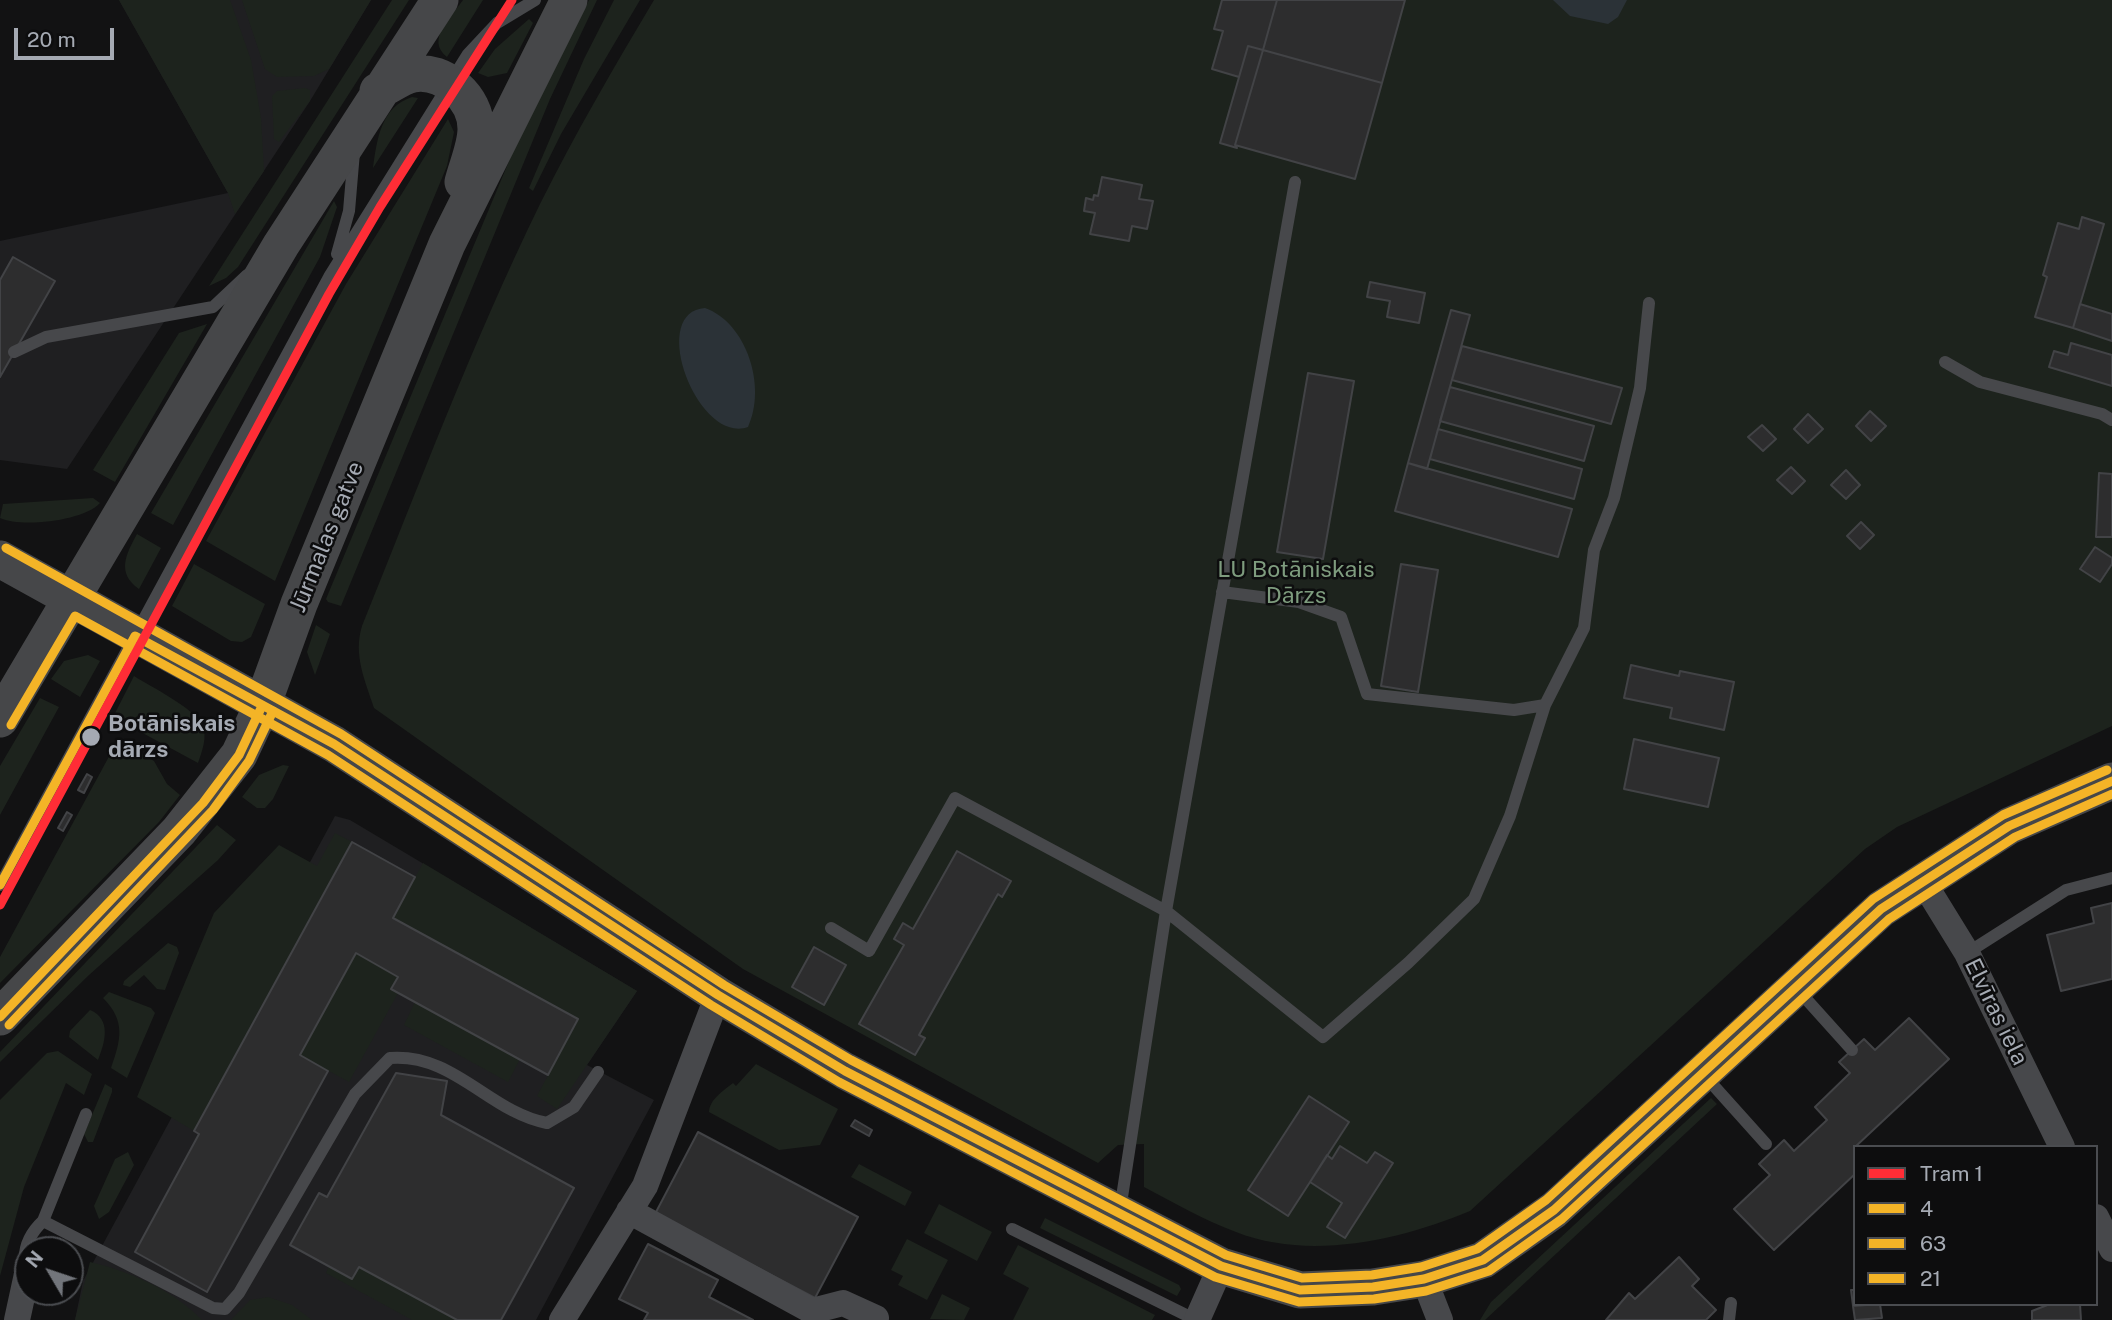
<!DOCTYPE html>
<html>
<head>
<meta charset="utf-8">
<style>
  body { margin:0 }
  #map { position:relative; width:2112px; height:1320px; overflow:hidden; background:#121213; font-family:"Public Sans",sans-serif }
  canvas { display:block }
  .legend { position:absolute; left:1853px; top:1145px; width:245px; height:161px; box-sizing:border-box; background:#0d0d0e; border:2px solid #4a4c50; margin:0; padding:9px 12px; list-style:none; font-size:21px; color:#a5aab3 }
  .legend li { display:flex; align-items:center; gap:14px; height:35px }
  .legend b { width:35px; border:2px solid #4a4c50 }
  .north { position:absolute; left:14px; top:1236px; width:70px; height:70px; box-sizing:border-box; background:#0d0d0e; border:2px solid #4a4c50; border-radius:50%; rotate:309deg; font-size:19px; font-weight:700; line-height:28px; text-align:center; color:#a5aab3 }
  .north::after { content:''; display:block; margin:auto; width:24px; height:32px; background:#72757b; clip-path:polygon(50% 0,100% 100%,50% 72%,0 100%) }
  .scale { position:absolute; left:14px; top:28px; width:100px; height:32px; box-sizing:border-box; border:4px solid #a5aab3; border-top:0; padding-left:9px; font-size:21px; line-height:24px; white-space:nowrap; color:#a5aab3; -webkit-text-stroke:5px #0d0d0e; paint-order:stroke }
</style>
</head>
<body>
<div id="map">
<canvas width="2112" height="1320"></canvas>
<ul class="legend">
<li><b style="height:9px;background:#ff2d36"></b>Tram 1</li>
<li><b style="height:9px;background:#f4b427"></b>4</li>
<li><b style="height:9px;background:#f4b427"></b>63</li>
<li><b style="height:9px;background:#f4b427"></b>21</li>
</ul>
<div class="north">N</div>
<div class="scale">20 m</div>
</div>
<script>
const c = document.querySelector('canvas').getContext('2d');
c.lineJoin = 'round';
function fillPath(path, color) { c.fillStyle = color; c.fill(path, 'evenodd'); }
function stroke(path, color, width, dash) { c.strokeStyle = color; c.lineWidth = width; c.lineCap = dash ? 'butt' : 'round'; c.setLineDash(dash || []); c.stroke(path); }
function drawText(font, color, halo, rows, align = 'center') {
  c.font = font + ' "Public Sans",sans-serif'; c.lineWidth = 5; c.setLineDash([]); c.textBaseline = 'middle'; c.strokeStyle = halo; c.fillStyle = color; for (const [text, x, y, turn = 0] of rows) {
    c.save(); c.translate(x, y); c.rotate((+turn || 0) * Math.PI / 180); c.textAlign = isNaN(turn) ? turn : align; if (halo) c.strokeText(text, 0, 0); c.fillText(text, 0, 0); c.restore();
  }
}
fillPath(new Path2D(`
  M 119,0 L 371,0 L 310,101 L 67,469 L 0,460 L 0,241 L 228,193 Z
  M 335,816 L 350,820 L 637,991 L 587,1065 L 654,1100 L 536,1320 L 75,1320 L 83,1281 Z`), '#1f1f21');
fillPath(new Path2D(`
  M 119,0 L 230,0 L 251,60 L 261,118 L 264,171 L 235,214 L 228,193 Z
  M 242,0 L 371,0 L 329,69 L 314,76 L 277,77 L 265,69 Z
  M 392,0 L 409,0 L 238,267 L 226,278 L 209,286 Z
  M 463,0 L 483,0 L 447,57 C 425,40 451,17 463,0 Z
  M 589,0 L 597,0 L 550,99 L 341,606 L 328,602 L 326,599 L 512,154 Z
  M 614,0 L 640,0 L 561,134 L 533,191 L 529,188 L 584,59 Z
  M 654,0 L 2112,0 L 2112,726 L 1897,827 L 1865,849 L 1470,1211 C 1401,1240 1309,1261 1236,1232 C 1204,1220 1174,1203 1144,1187 L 1144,1144 L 1118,1145 L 1098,1163 L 743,969 L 374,708 C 365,680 353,655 362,626 C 419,485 473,341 540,204 C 575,134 614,67 654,0 Z
  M 529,19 L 533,23 L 507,73 L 488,77 L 478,73 L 495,49 Z
  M 305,88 L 310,90 L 310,101 L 279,142 L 274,139 L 272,96 L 277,91 Z
  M 412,97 L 418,98 L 373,168 C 377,139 381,107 412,97 Z
  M 448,119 L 454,132 L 447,166 L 275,581 L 206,541 L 346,284 Z
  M 334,201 L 337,207 L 320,257 L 173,525 L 151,513 Z
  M 207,324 L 115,482 L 93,470 L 179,333 Z
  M 93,498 L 100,503 C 84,521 21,528 0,518 L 3,504 Z
  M 137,534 L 161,548 L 139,589 C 116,573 126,554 137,534 Z
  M 194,564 L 265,604 L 251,637 L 242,642 L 231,641 L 172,606 Z
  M 316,625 L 330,634 L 315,675 L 307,652 Z
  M 88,655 L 100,661 L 80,697 L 51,679 L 64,661 Z
  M 134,676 C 151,687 193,707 202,725 C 208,737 202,751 198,763 L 113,717 Z
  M 40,698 L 59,707 L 0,815 L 0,766 Z
  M 118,740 L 154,761 L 167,784 L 180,795 L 159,822 L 0,983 L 0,957 Z
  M 283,765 L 289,766 L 273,799 L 265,808 L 257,808 L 242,797 L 259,775 Z
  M 217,825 L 236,840 L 218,860 L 89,975 L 0,1062 L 0,1052 Z
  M 335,833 L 352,842 L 194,1131 L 137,1097 L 214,913 L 279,845 L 317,866 Z
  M 423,863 L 637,991 L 557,1109 L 537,1096 L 578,1019 L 393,918 Z
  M 168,943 L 177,947 L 179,953 L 165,990 L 157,989 L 144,975 L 130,987 L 123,985 L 124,981 Z
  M 356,953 L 398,977 L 398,993 L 349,1082 L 300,1055 Z
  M 109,992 L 151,1008 L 155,1013 L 127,1078 L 111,1068 C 121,1040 126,1021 103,998 Z
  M 415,1002 L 520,1059 L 508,1082 L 404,1025 Z
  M 90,1010 C 112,1019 105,1043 98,1060 L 69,1037 L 70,1031 Z
  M 58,1051 L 92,1074 L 84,1095 L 66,1083 L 24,1187 L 0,1276 L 0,1100 L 47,1053 Z
  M 756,1064 L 838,1109 L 820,1145 L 779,1150 L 709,1112 C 710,1099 723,1091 733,1083 L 736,1086 Z
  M 105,1084 L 112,1088 L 112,1092 L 93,1142 L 88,1142 L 84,1134 Z
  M 1711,1098 L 1717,1104 L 1485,1320 L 1480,1320 L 1491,1302 Z
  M 128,1152 L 134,1165 L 109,1212 L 99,1219 L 94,1206 L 115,1159 Z
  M 859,1164 L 912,1192 L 905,1206 L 851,1177 Z
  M 939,1204 L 992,1232 L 977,1261 L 924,1233 Z
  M 1045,1218 L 1179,1285 L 1181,1289 L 1177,1296 L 1040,1228 Z
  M 907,1239 L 948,1260 L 927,1300 L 898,1285 L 903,1276 L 891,1270 Z
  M 1018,1245 L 1155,1315 L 1152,1320 L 1013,1320 L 1029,1288 L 1003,1274 Z
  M 90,1262 C 129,1271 173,1290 202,1320 L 75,1320 Z
  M 329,1266 L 352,1278 L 359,1267 L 457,1320 L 412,1320 L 326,1273 Z
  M 942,1294 L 970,1308 L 964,1320 L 930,1319 Z
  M 268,1297 L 292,1305 L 312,1320 L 231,1320 L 250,1300 Z`), '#1d231d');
fillPath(new Path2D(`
  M 1553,0 L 1627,0 L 1618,17 L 1608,24 L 1570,16 Z
  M 705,308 C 747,323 767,387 748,427 C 698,445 647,312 705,308 Z`), '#2b3237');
const building = new Path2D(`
  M 1222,0 L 1277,0 L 1263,50 L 1248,46 L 1239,77 L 1212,69 L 1223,31 L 1214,29 Z
  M 1277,0 L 1405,0 L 1382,83 L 1263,50 Z
  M 1248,46 L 1263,50 L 1235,145 L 1237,148 L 1220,143 Z
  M 1263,50 L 1382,83 L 1355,179 L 1235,145 Z
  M 1102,177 L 1142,185 L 1139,199 L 1153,201 L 1147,229 L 1132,226 L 1129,241 L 1090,234 L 1095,213 L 1084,211 L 1086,198 L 1093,200 L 1094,195 L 1098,196 Z
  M 2082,217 L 2104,224 L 2073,328 L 2035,317 L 2047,277 L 2043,275 L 2058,223 L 2079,229 Z
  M 13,257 L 55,281 L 0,377 L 0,280 Z
  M 1370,282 L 1425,293 L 1419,323 L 1387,317 L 1390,301 L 1367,297 Z
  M 2080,304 L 2112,314 L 2112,341 L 2073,328 Z
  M 1451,310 L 1470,315 L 1427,469 L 1408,463 Z
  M 2071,343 L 2112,355 L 2112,386 L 2049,367 L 2054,351 L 2068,355 Z
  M 1462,346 L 1622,388 L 1611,424 L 1452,380 Z
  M 1308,373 L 1354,381 L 1323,559 L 1277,552 Z
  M 1450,387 L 1594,426 L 1584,461 L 1440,421 Z
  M 1870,411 L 1886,426 L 1871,441 L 1856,426 Z
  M 1808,414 L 1823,429 L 1808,443 L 1794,429 Z
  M 1762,425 L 1776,439 L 1763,451 L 1748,437 Z
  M 1438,429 L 1582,469 L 1574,499 L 1430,459 Z
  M 1408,463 L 1572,509 L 1558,557 L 1395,511 Z
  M 1791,467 L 1805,481 L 1792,494 L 1777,480 Z
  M 1846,470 L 1860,485 L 1846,499 L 1831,485 Z
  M 2099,473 L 2112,474 L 2112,537 L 2096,537 Z
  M 1861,522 L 1874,535 L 1860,549 L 1847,536 Z
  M 2095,547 L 2112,558 L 2112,564 L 2100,582 L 2080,569 Z
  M 1401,564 L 1438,570 L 1418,692 L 1381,686 Z
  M 1631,665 L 1679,676 L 1680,671 L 1734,682 L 1724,730 L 1670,718 L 1672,708 L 1624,698 Z
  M 1634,739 L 1719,758 L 1708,807 L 1624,789 Z
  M 87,774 L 92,777 L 84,793 L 78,790 Z
  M 67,812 L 72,815 L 63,831 L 58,828 Z
  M 352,842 L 415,877 L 393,918 L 578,1019 L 548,1075 L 391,989 L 398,977 L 356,953 L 300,1055 L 328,1071 L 207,1292 L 135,1252 L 199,1134 L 194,1131 Z
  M 957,851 L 1011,881 L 1002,897 L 998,894 L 919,1035 L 925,1038 L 915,1055 L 859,1024 L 904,945 L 894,939 L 903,923 L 913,929 Z
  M 2112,903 L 2112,979 L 2061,991 L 2047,935 L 2094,923 L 2091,908 Z
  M 814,947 L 846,965 L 824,1005 L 792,987 Z
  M 1909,1018 L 1949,1059 L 1855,1147 L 1855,1174 L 1774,1250 L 1734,1209 L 1770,1175 L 1759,1164 L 1784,1140 L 1794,1151 L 1827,1120 L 1815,1107 L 1850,1073 L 1839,1062 L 1864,1039 L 1875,1050 Z
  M 396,1073 L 447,1081 L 441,1115 L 574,1188 L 501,1320 L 457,1320 L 359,1267 L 352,1279 L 290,1245 L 319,1193 L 327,1197 Z
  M 1309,1096 L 1349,1122 L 1288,1216 L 1248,1190 Z
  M 855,1120 L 872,1130 L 869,1136 L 851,1126 Z
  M 698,1132 L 858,1217 L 815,1298 L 655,1214 Z
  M 1340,1146 L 1367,1163 L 1375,1152 L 1393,1163 L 1345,1238 L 1327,1227 L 1342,1203 L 1310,1182 L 1327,1155 L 1332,1159 Z
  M 648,1244 L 718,1280 L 709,1297 L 753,1320 L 644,1320 L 648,1313 L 619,1299 Z
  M 1679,1257 L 1699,1279 L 1692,1286 L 1716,1310 L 1706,1320 L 1606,1320 L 1629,1293 L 1635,1299 Z
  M 1851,1290 L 1855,1290 L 1855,1304 L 1863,1304 L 1853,1306 Z
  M 1880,1304 L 1882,1318 L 1855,1320 L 1853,1306 Z
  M 2050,1304 L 2080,1304 L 2081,1320 L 2032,1320 L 2032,1311 Z`);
fillPath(building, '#2d2d2e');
stroke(building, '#424346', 2);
stroke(new Path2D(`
  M 337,254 L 349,211 L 354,152
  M 14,352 L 46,337 L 213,307 L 247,275
  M 1945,362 L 1980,382 L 2102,414 L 2112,420
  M 1222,592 L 1299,602 L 1341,617 L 1367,694 L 1514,710 L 1545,705 L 1584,628 L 1594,550 L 1614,498 L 1640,388 L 1649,303
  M 0,885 L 329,277 L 468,54 L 497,23 L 535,0
  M 831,928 L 869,951 L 955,798 L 1166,911 L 1323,1037 L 1408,963 L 1474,899 L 1510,816 L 1545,705
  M 1967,953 L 2066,890 L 2112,878
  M 1798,990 L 1852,1050
  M 1705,1076 L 1766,1144
  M 1120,1210 L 1166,911 L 1295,182
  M 43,1221 L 213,1308 L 225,1309 L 239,1293 L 355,1094 L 390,1058 C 454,1053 489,1112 547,1123 L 574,1107 L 598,1072
  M 1012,1229 L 1196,1320
  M 27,1274 C 21,1253 27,1236 43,1221 L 86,1114
  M 1729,1320 L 1731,1303`), '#47484b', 12);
stroke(new Path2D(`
  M 1922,880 L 1967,953 L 2062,1147
  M 629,1211 L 812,1311 L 843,1303 L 876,1318
  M 2096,1217 L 2112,1249
  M 1424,1279 L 1440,1320
  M 17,1320 L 27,1274
  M 562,1320 L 645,1186 L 718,995
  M 1197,1320 L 1221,1266`), '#47484b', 26);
stroke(new Path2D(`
  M 378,91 C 389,86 402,76 413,74 C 444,69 476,98 476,129 C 476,146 467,166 463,182
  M 0,559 L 334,744 L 718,995 L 845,1071 L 1221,1266 L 1300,1290 L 1373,1287 L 1424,1279 L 1483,1260 L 1554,1210 L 1881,909 L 2009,826 L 2112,781
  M 0,719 L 281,245 L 440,0
  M 0,1017 L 179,831 L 239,755 L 262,706 L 299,604 L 447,244 L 569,0`), '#464749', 37);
stroke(new Path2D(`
  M 0,885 L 135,636 L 334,744 L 718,995 L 845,1071 L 1221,1266 L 1300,1290 L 1373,1287 L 1424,1279 L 1483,1260 L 1554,1210 L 1881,909 L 2009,826 L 2112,781
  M 0,1017 L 203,803 L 239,755 L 262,706`), '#f4b427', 9);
stroke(new Path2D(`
  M 11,725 L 75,616 L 328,755 L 711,1005 L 839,1082 L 1215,1277 L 1299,1302 L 1374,1299 L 1426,1291 L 1489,1271 L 1562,1219 L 1889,919 L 2015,837 L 2112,794
  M 9,1025 L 213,810 L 249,761 L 273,711`), '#f4b427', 9);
stroke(new Path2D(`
  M 6,548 L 341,734 L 724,985 L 851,1060 L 1226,1255 L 1302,1278 L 1372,1275 L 1421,1267 L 1477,1249 L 1546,1200 L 1873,899 L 2003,815 L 2107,770`), '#f4b427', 9);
stroke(new Path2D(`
  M 0,905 L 329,294 L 380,207 L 512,0`), '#ff2d36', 9);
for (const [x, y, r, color] of [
  [91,737,10,"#a5aab3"]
]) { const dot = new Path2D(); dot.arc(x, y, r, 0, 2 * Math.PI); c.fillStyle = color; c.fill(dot); stroke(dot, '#0d0d0e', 2.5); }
drawText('23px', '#a5aab3', '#0d0d0e', [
  ["Jūrmalas gatve",327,537,-68],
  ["Elvīras iela",1996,1012,64]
]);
drawText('23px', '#7e9c7e', '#0d0d0e', [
  ["LU Botāniskais",1296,570],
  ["Dārzs",1296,596]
]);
drawText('bold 23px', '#a5aab3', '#0d0d0e', [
  ["Botāniskais",108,724],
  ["dārzs",108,750]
], 'left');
</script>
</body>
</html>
